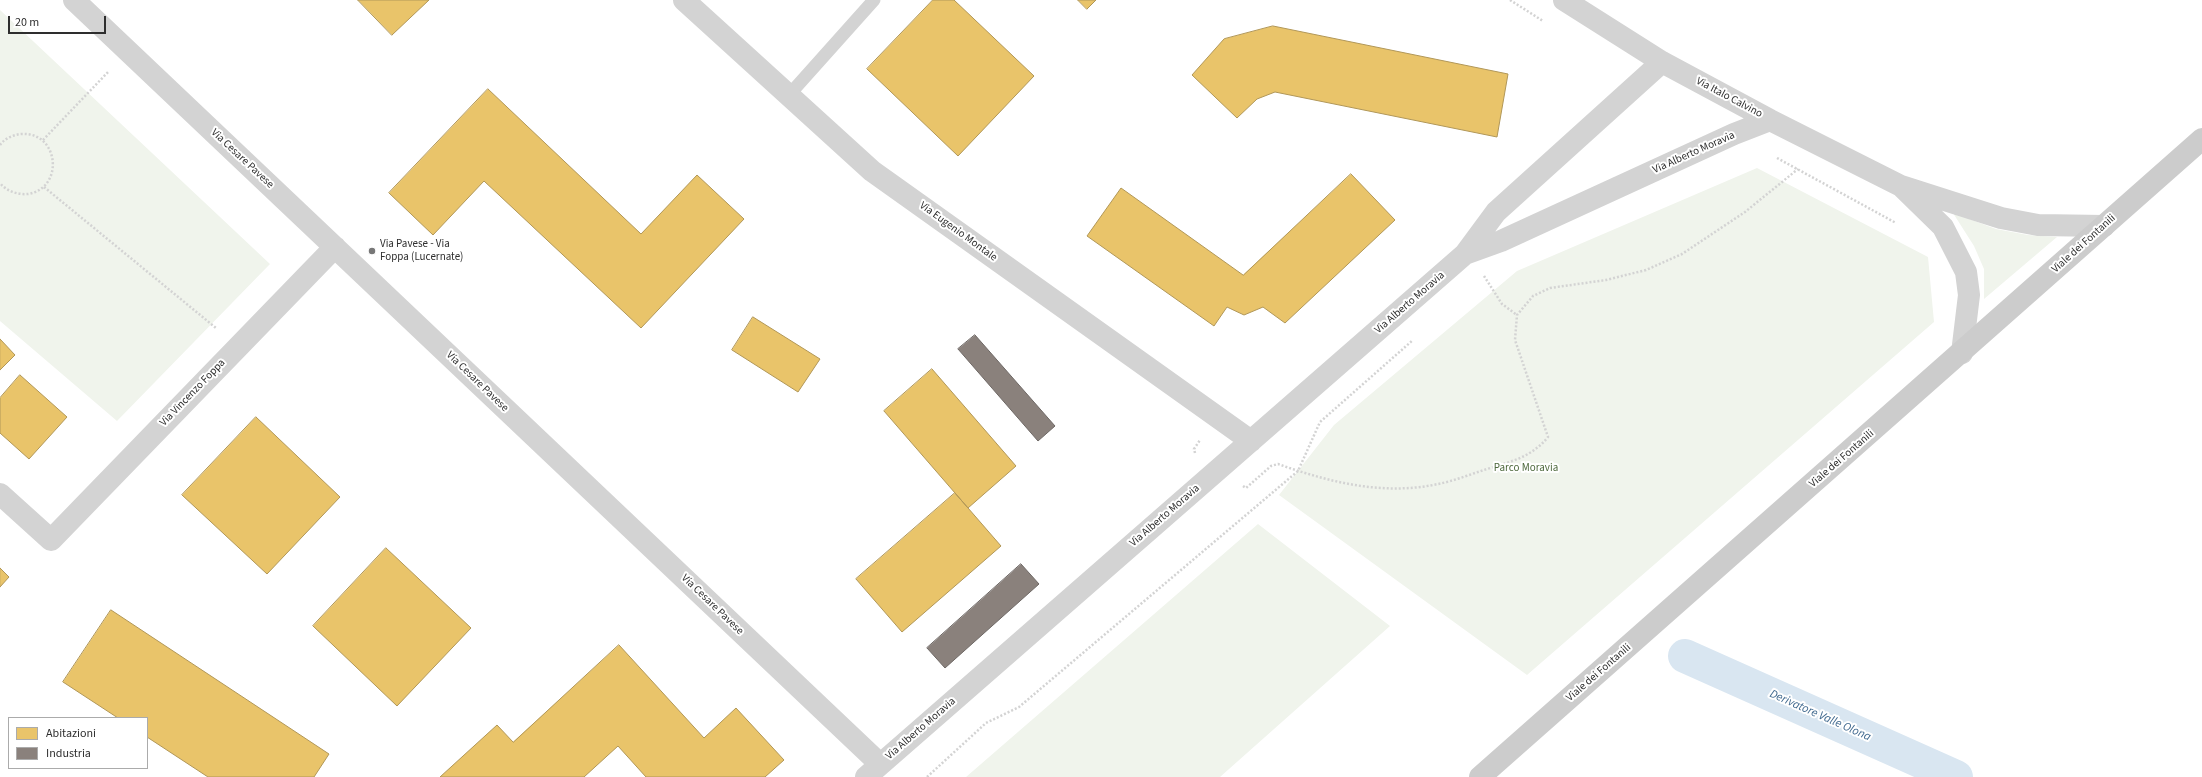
<!DOCTYPE html>
<html>
<head>
<meta charset="utf-8">
<style>
  body { margin:0 }
  #map { position:relative; width:2202px; height:777px; overflow:hidden; background:#fff; font-family:"Source Sans 3",sans-serif }
  canvas { display:block }
  .legend { position:absolute; left:8px; top:717px; width:140px; height:52px; box-sizing:border-box; background:#fff; border:1px solid #ababab; margin:0; padding:5px 7px; list-style:none; font-size:12px; color:#2e2e2e }
  .legend li { display:flex; align-items:center; gap:8px; height:20px }
  .legend b { width:20px; border:1px solid #ababab }
  .scale { position:absolute; left:8px; top:16px; width:98px; height:18px; box-sizing:border-box; border:2px solid #2e2e2e; border-top:0; padding-left:5px; font-size:12px; line-height:14px; white-space:nowrap; color:#2e2e2e; -webkit-text-stroke:3px #fff; paint-order:stroke }
</style>
</head>
<body>
<div id="map">
<canvas width="2202" height="777"></canvas>
<ul class="legend">
<li><b style="height:11px;background:#e9c46a"></b>Abitazioni</li>
<li><b style="height:11px;background:#8a817c"></b>Industria</li>
</ul>
<div class="scale">20 m</div>
</div>
<script>
const c = document.querySelector('canvas').getContext('2d');
c.lineJoin = 'round';
function fillPath(path, color) { c.fillStyle = color; c.fill(path, 'evenodd'); }
function stroke(path, color, width, dash) { c.strokeStyle = color; c.lineWidth = width; c.lineCap = dash ? 'butt' : 'round'; c.setLineDash(dash || []); c.stroke(path); }
function drawText(font, color, halo, rows, align = 'center') {
  c.font = font + ' "Source Sans 3",sans-serif'; c.lineWidth = 4; c.setLineDash([]); c.textBaseline = 'middle'; c.strokeStyle = halo; c.fillStyle = color; for (const [text, x, y, turn = 0] of rows) {
    c.save(); c.translate(x, y); c.rotate((+turn || 0) * Math.PI / 180); c.textAlign = isNaN(turn) ? turn : align; if (halo) c.strokeText(text, 0, 0); c.fillText(text, 0, 0); c.restore();
  }
}
fillPath(new Path2D(`
  M 0,10 L 270,264 L 117,421 L 0,321 Z
  M 1757,168 L 1928,257 L 1934,322 L 1527,675 L 1279,495 L 1334,425 L 1517,271 Z
  M 1953,213 L 1996,229 L 2028,235 L 2057,237 L 1984,299 L 1984,269 L 1974,246 Z
  M 1258,524 L 1390,626 L 1220,777 L 966,777 Z`), '#f0f4ec');
const homes = new Path2D(`
  M 358,0 L 429,0 L 392,35 Z
  M 933,0 L 954,0 L 1034,76 L 958,156 L 867,69 Z
  M 1078,0 L 1096,0 L 1087,9 Z
  M 1273,26 L 1508,74 L 1497,137 L 1275,92 L 1257,99 L 1237,118 L 1192,75 L 1224,39 Z
  M 488,89 L 641,234 L 697,175 L 744,219 L 641,328 L 484,181 L 433,235 L 389,193 Z
  M 1351,174 L 1395,220 L 1285,323 L 1263,307 L 1244,315 L 1227,307 L 1214,326 L 1087,236 L 1121,188 L 1243,275 Z
  M 753,317 L 820,359 L 798,392 L 732,350 Z
  M 0,339 L 15,355 L 0,370 Z
  M 932,369 L 1016,466 L 968,508 L 884,411 Z
  M 20,375 L 67,417 L 29,459 L 0,433 L 0,398 Z
  M 256,417 L 340,497 L 267,574 L 182,495 Z
  M 955,493 L 1001,546 L 902,632 L 856,579 Z
  M 386,548 L 471,628 L 397,706 L 313,626 Z
  M 0,568 L 9,577 L 0,587 Z
  M 111,610 L 329,754 L 314,777 L 208,777 L 147,737 L 147,718 L 118,718 L 63,682 Z
  M 619,645 L 704,738 L 736,708 L 784,760 L 765,777 L 646,777 L 618,746 L 584,777 L 440,777 L 497,725 L 513,742 Z`);
fillPath(homes, '#e9c46a');
stroke(homes, '#b19758', 1);
const industry = new Path2D(`
  M 975,335 L 1055,426 L 1038,441 L 958,349 Z
  M 1021,564 L 1039,584 L 945,668 L 927,648 Z`);
fillPath(industry, '#8a817c');
stroke(industry, '#6e6865', 1);
stroke(new Path2D(`
  M 1685,656 L 1956,777`), '#d9e6f1', 34);
stroke(new Path2D(`
  M 1510,0 L 1543,21
  M 43,140 L 109,71
  M 0,145 C 5,138 13,135 21,134 C 59,131 65,188 28,194 C 18,195 6,191 0,183
  M 1777,158 L 1896,223
  M 44,187 L 216,328
  M 1484,276 L 1502,304 L 1517,315
  M 1195,453 L 1194,449 L 1200,440
  M 1243,486 L 1246,488 L 1271,466 L 1278,464 C 1329,482 1383,496 1438,484 C 1454,481 1471,474 1487,469 C 1510,462 1532,457 1548,437 L 1515,340 L 1517,315 L 1533,296 L 1550,288 L 1606,280 L 1646,270 L 1682,254 L 1745,212 L 1798,169
  M 927,777 L 986,723 L 1019,707 L 1298,471 L 1320,422 L 1413,340`), '#d3d3d3', 2.5, [2, 2]);
stroke(new Path2D(`
  M 789,95 L 874,0`), '#d3d3d3', 13);
stroke(new Path2D(`
  M 74,0 L 880,764
  M 684,0 L 872,171 L 1251,441
  M 1564,0 L 1662,62 L 1770,120 L 1901,186
  M 1465,254 L 1501,241 L 1734,134 L 1770,120
  M 1962,353 L 1969,295 L 1966,272 L 1943,227 L 1901,186 L 2001,218 L 2038,225 L 2104,226
  M 0,494 L 51,540 L 335,247
  M 866,777 L 1465,254 L 1496,212 L 1662,62`), '#d3d3d3', 22);
stroke(new Path2D(`
  M 1480,777 L 2202,139`), '#ccc', 22);
for (const [x, y, r, color] of [
  [372,251,4,"#777"]
]) { const dot = new Path2D(); dot.arc(x, y, r, 0, 2 * Math.PI); c.fillStyle = color; c.fill(dot); stroke(dot, '#fff', 1.5); }
drawText('11px', '#2e2e2e', '#fff', [
  ["Via Italo Calvino",1729,98,28],
  ["Via Alberto Moravia",1694,153,-24],
  ["Via Cesare Pavese",242,159,43],
  ["Via Eugenio Montale",958,232,36],
  ["Viale dei Fontanili",2084,244,-42],
  ["Via Alberto Moravia",1410,303,-41],
  ["Via Cesare Pavese",477,382,44],
  ["Via Vincenzo Foppa",193,393,-46],
  ["Viale dei Fontanili",1842,459,-41],
  ["Via Alberto Moravia",1165,516,-41],
  ["Via Cesare Pavese",712,605,44],
  ["Viale dei Fontanili",1599,673,-41],
  ["Via Alberto Moravia",921,729,-41]
]);
drawText('11px', '#2e2e2e', '#fff', [
  ["Via Pavese - Via",380,245],
  ["Foppa (Lucernate)",380,258]
], 'left');
drawText('11px', '#4e693d', '#fff', [
  ["Parco Moravia",1526,469]
]);
drawText('italic 12px', '#3f688e', '#fff', [
  ["Derivatore Valle Olona",1820,716,24]
]);
</script>
</body>
</html>
